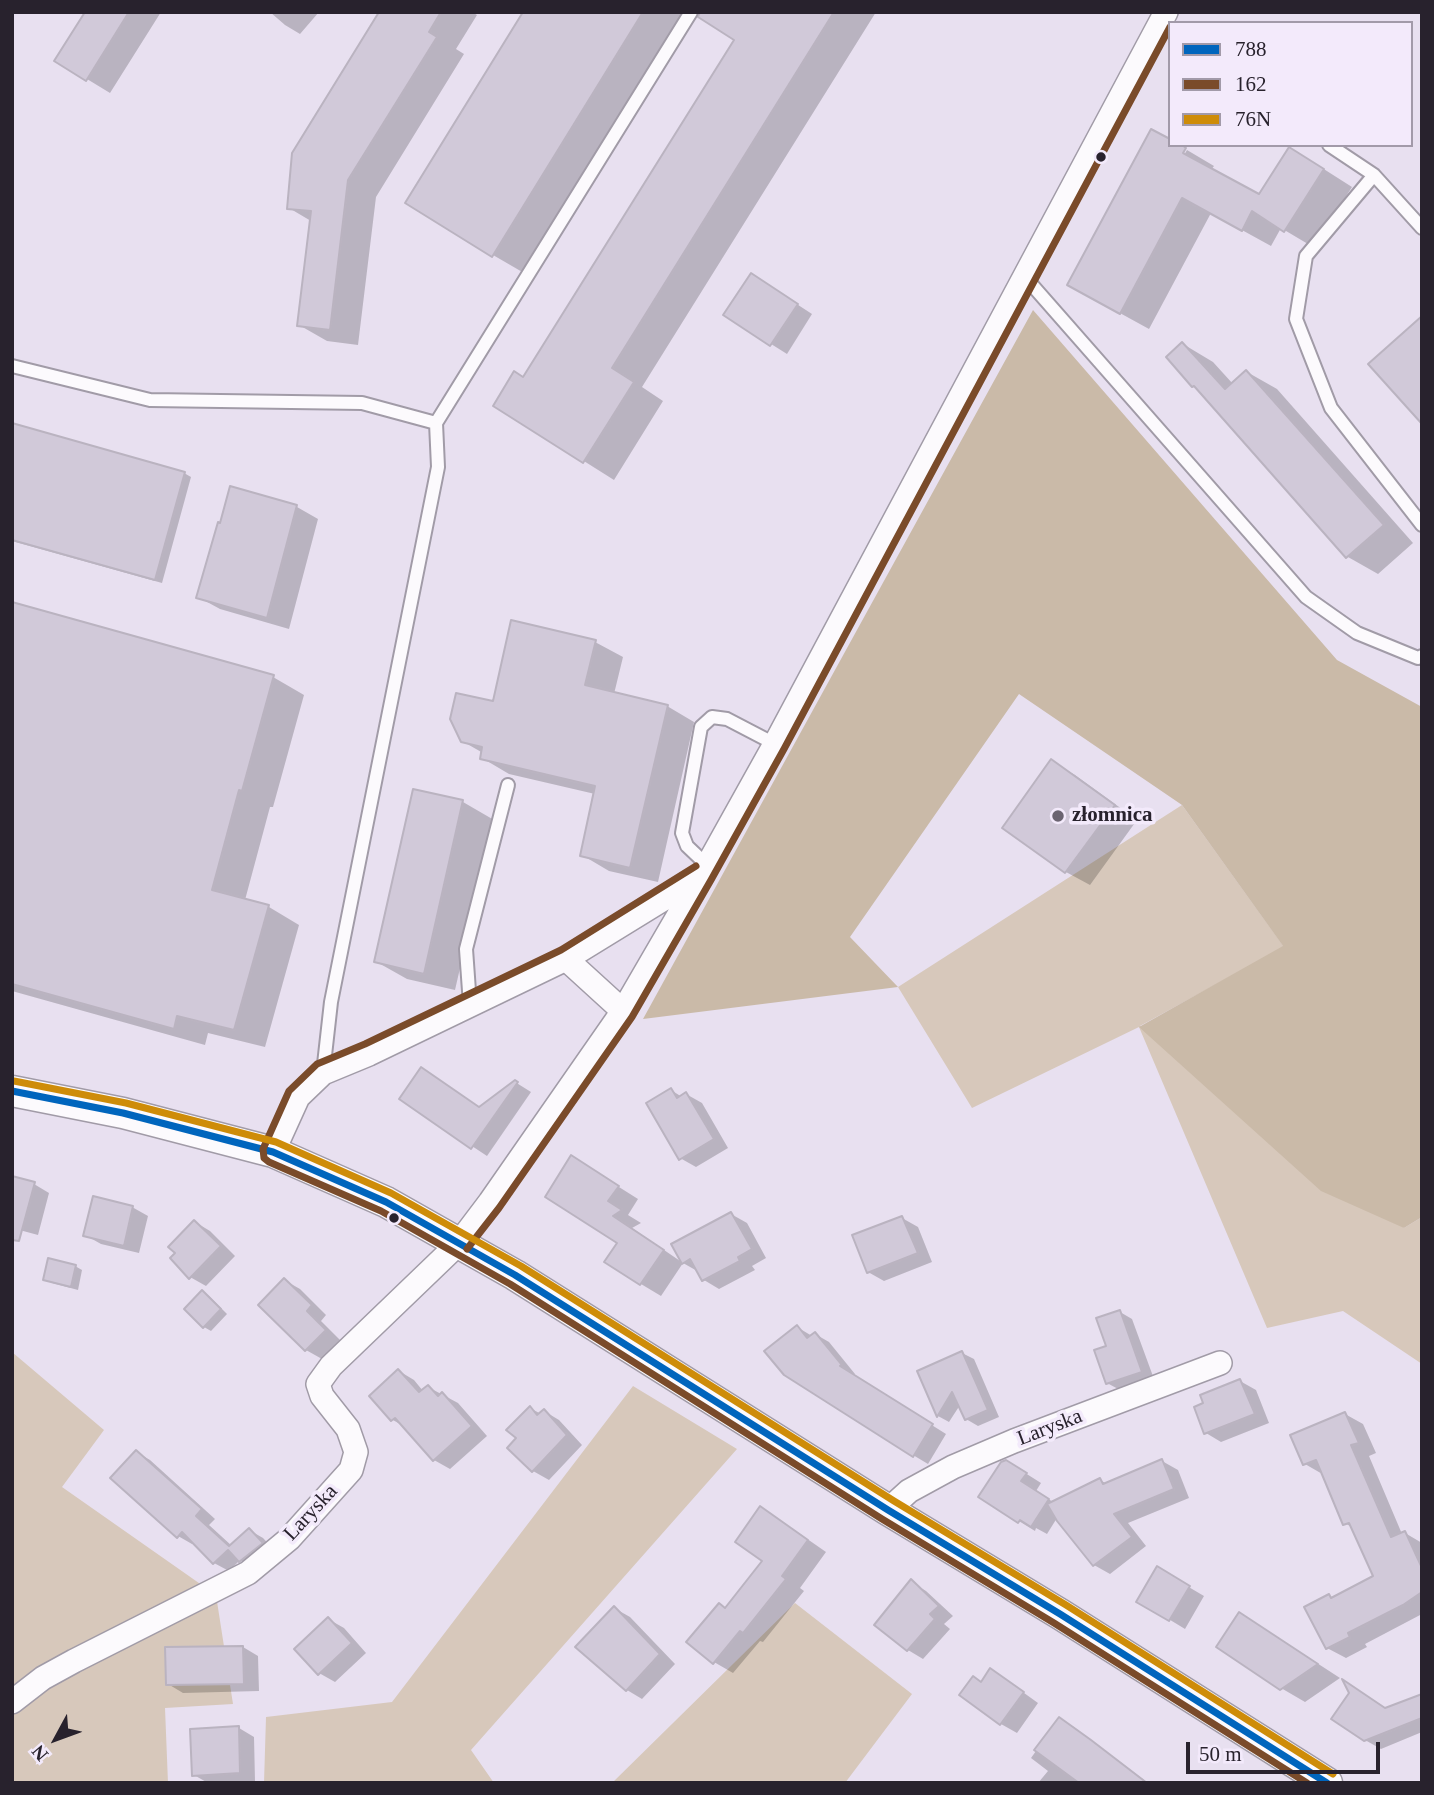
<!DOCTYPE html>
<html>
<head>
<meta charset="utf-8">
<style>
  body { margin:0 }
  #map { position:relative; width:1434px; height:1795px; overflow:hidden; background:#e8e0f0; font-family:Georgia,serif }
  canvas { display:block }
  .frame { position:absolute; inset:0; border:14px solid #28222d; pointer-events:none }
  .legend { position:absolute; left:1168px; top:21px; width:245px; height:126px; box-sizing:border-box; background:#f3eafb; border:2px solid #a29aa9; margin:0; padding:9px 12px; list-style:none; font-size:21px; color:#28222d }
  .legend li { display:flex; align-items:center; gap:14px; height:35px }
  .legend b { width:35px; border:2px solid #a29aa9 }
  .north { position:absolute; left:21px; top:1704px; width:70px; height:70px; -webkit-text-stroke:5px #f3eafb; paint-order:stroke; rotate:229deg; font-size:19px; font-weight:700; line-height:28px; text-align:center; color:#28222d }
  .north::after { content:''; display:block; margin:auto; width:24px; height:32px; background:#28222d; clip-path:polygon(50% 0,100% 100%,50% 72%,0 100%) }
  .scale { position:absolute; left:1186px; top:1742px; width:194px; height:32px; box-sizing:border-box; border:4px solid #28222d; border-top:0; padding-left:9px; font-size:21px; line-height:24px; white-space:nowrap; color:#28222d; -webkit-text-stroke:5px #f3eafb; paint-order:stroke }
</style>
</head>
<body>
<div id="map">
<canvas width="1434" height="1795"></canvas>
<div class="frame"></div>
<ul class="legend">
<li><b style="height:9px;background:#0065bd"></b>788</li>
<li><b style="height:9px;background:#7a4b2a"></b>162</li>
<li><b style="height:9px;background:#ce8c09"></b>76N</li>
</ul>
<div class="north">N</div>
<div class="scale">50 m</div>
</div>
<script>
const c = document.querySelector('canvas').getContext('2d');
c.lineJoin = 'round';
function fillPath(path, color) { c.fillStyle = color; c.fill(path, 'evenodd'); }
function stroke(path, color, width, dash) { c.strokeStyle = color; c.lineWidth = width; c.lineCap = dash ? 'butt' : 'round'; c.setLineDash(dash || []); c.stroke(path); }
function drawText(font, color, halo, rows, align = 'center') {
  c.font = font + ' Georgia,serif'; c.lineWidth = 7; c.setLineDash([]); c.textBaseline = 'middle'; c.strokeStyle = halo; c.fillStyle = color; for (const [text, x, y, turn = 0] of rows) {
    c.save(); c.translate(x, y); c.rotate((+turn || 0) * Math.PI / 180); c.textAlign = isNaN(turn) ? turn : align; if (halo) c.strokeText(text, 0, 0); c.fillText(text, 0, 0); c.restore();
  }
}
fillPath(new Path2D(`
  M 1182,805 L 1284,947 L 1140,1026 L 1404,1228 L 1422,1217 L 1422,1364 L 1343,1311 L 1267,1328 L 1139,1027 L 972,1108 L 898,987 Z
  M 12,1352 L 104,1430 L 62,1487 L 216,1595 L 233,1704 L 165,1708 L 168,1783 L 12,1783 Z
  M 633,1386 L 737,1449 L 471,1750 L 494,1783 L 264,1783 L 266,1717 L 392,1702 Z
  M 795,1603 L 912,1694 L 845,1783 L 612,1783 Z`), '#d7c8bb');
fillPath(new Path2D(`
  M 1033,310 L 1337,660 L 1422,707 L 1422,1217 L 1404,1228 L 1321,1191 L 1139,1027 L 1283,946 L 1182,805 L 1019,694 L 850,937 L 898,987 L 643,1019 Z`), '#cabaa8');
fillPath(new Path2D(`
  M 87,12 L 161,12 L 110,93 L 87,79 Z
  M 270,12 L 319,12 L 300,34 L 285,25 Z
  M 381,12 L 472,12 L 477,15 L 456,49 L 464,54 L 376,197 L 358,345 L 327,341 L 299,325 L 311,221 L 289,208 Z
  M 525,12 L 685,12 L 524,273 L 493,255 Z
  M 709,12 L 876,12 L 642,387 L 663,401 L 614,480 L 495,405 L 523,379 L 736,39 Z
  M 1170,145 L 1180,162 L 1187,150 L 1214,166 L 1211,170 L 1260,197 L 1319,166 L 1352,187 L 1313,247 L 1281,228 L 1271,246 L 1211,213 L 1149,329 L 1098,301 Z
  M 766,284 L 812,314 L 787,354 L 725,315 Z
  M 1183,344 L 1213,362 L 1233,384 L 1247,372 L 1277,389 L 1413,543 L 1378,574 L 1348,557 L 1199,389 Z
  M 12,425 L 184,473 L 191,477 L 162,583 L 12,541 Z
  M 231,488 L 297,507 L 318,519 L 289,629 L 220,609 L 198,597 Z
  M 12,604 L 273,677 L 304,695 L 273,807 L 270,807 L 245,900 L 269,907 L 299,925 L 265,1047 L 208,1033 L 205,1045 L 12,991 Z
  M 595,642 L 623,657 L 614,694 L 667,706 L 694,722 L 658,882 L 609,871 L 582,855 L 595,794 L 509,774 L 482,758 L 483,753 L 462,741 L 494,703 Z
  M 1052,762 L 1075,775 L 1137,820 L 1090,885 L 1066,872 L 1004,827 Z
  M 414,791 L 463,802 L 494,820 L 455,990 L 407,979 L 375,961 Z
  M 515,1082 L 531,1092 L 487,1156 L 401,1099 L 480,1108 Z
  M 671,1090 L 682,1097 L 686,1094 L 702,1103 L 728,1148 L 696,1167 L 680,1158 Z
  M 592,1170 L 638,1199 L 628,1215 L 641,1223 L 632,1228 L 683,1263 L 731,1214 L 747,1223 L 766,1258 L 752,1266 L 755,1270 L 719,1289 L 704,1280 L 699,1272 L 683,1263 L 661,1296 L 641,1284 L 619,1242 Z
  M 34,1184 L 49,1193 L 38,1235 L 12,1228 Z
  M 132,1207 L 148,1216 L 139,1253 L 101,1244 L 85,1235 Z
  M 902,1218 L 918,1227 L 932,1262 L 884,1281 L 868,1272 Z
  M 195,1222 L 210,1231 L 235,1256 L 206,1286 L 190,1277 Z
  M 75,1266 L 82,1270 L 78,1290 L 52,1283 L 45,1279 Z
  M 284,1280 L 300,1289 L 326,1315 L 321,1321 L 340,1340 L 322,1359 L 306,1350 Z
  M 202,1292 L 209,1296 L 227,1314 L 211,1331 L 204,1327 Z
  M 1120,1312 L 1132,1319 L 1154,1379 L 1120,1390 L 1107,1383 Z
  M 797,1327 L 812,1336 L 815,1334 L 829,1342 L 855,1374 L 852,1375 L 946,1434 L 928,1464 L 913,1455 Z
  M 962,1353 L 974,1359 L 999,1417 L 978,1426 L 966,1419 L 960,1405 L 949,1422 L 938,1416 L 919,1371 Z
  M 399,1371 L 414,1380 L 423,1391 L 428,1387 L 458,1403 L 487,1436 L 450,1469 L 434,1460 L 405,1427 L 393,1420 Z
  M 1240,1381 L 1256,1390 L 1269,1423 L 1221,1442 L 1206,1433 L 1205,1404 Z
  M 530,1408 L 541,1414 L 544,1411 L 559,1420 L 582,1445 L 549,1480 L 533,1471 L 510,1448 L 519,1438 Z
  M 1345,1414 L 1363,1424 L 1376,1453 L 1369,1456 L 1402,1534 L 1405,1533 L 1422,1543 L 1422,1614 L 1365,1644 L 1367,1647 L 1346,1658 L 1327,1648 L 1329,1596 L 1334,1599 L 1375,1577 L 1353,1528 L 1345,1523 L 1324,1475 L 1305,1464 Z
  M 136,1452 L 150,1460 L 215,1519 L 209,1525 L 232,1546 L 249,1530 L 263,1538 L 276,1552 L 255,1569 L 240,1560 L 229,1571 L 214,1563 L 194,1542 L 192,1544 L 178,1536 Z
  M 1162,1461 L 1178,1470 L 1189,1498 L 1128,1523 L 1146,1546 L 1110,1574 L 1094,1565 L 1057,1518 L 1047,1534 L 1036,1528 L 1035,1531 L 980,1497 L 1022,1471 L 1041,1483 L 1036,1491 L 1053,1502 L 1100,1480 L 1107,1484 Z
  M 761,1509 L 780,1520 L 826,1552 L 800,1588 L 804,1591 L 763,1642 L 760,1641 L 733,1673 L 714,1662 L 726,1609 L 765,1561 Z
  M 1158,1569 L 1204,1596 L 1185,1629 L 1139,1601 Z
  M 911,1582 L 926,1591 L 953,1616 L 944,1624 L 950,1629 L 923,1659 L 908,1650 L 877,1625 Z
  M 614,1608 L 630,1617 L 675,1664 L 642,1699 L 627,1690 L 577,1646 Z
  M 1240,1614 L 1263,1628 L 1340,1678 L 1305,1702 L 1281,1688 Z
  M 328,1619 L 344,1628 L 366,1653 L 335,1682 L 319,1673 Z
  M 243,1647 L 258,1656 L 259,1691 L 183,1693 L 168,1684 Z
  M 1006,1680 L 1038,1703 L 1017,1733 L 1001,1724 L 961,1695 Z
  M 1422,1696 L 1422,1732 L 1381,1749 L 1365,1740 L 1387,1710 Z
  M 1059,1719 L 1074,1727 L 1148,1783 L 1038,1783 L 1048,1771 L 1031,1758 Z
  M 239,1728 L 254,1737 L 255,1781 L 208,1783 L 194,1775 Z`), '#0003');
const building = new Path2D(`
  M 85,12 L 129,12 L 86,81 L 54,61 Z
  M 379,12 L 441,12 L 429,32 L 437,37 L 348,180 L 330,330 L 297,326 L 311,211 L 287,209 L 292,153 Z
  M 523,12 L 643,12 L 492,257 L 405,203 Z
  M 700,12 L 834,12 L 612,368 L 634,382 L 583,463 L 493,406 L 514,371 L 523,377 L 734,40 L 698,17 Z
  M 1151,129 L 1170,139 L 1170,145 L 1182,145 L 1186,148 L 1183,153 L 1259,194 L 1289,147 L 1324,169 L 1284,232 L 1252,211 L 1242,231 L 1182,198 L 1120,314 L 1067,285 Z
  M 751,273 L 798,304 L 770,346 L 723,315 Z
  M 1422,316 L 1422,424 L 1368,364 Z
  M 1182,342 L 1225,389 L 1246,370 L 1384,525 L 1346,558 L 1194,386 L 1192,387 L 1166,357 Z
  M 12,423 L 185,472 L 155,580 L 12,540 Z
  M 230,486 L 297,505 L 267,618 L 196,598 L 218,522 L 220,523 Z
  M 12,602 L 274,675 L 242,791 L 239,790 L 212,890 L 269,905 L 234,1030 L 177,1016 L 174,1029 L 12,984 Z
  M 511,620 L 596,640 L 585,685 L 668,705 L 630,868 L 580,856 L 595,786 L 480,759 L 482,747 L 461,742 L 450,719 L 456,693 L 493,701 Z
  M 1051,759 L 1115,805 L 1065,873 L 1002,828 Z
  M 413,789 L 463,800 L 424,974 L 374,962 Z
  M 421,1067 L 479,1107 L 515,1080 L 518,1082 L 471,1149 L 399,1099 Z
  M 671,1088 L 677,1098 L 686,1092 L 714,1139 L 679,1160 L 646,1103 Z
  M 571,1155 L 619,1186 L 608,1201 L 622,1210 L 613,1216 L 664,1250 L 640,1285 L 604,1262 L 617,1243 L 545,1197 Z
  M 12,1176 L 35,1182 L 19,1241 L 12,1240 Z
  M 93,1196 L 133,1206 L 124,1246 L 83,1236 Z
  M 731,1212 L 752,1249 L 738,1257 L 740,1261 L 702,1281 L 690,1259 L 682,1264 L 671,1244 Z
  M 902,1216 L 918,1253 L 867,1273 L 852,1235 Z
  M 194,1220 L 221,1246 L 189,1279 L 170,1258 L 175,1253 L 168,1247 Z
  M 48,1258 L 76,1265 L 71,1287 L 43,1280 Z
  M 284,1278 L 312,1305 L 307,1311 L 326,1330 L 305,1351 L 258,1305 Z
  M 202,1290 L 221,1309 L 203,1328 L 184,1309 Z
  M 1120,1310 L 1142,1372 L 1106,1384 L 1094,1350 L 1106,1346 L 1096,1318 Z
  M 797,1325 L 807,1338 L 815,1332 L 842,1365 L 840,1366 L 933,1424 L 913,1457 L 784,1375 L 764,1351 Z
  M 962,1351 L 988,1410 L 965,1420 L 952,1392 L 937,1417 L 917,1371 Z
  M 398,1369 L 419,1392 L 428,1385 L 438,1396 L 442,1392 L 472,1426 L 433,1461 L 395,1418 L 391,1421 L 369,1396 Z
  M 1240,1379 L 1255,1414 L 1204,1434 L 1194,1407 L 1203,1403 L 1200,1395 Z
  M 530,1406 L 537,1415 L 544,1409 L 567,1435 L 532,1472 L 507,1448 L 516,1438 L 506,1430 Z
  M 1345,1412 L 1359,1443 L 1351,1445 L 1391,1537 L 1405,1531 L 1422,1568 L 1422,1592 L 1403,1605 L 1348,1633 L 1350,1637 L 1326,1649 L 1304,1607 L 1329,1594 L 1331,1598 L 1373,1576 L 1349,1523 L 1343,1525 L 1316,1460 L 1303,1465 L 1290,1435 Z
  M 136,1450 L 202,1509 L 196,1516 L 229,1546 L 249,1528 L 263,1543 L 239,1562 L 228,1550 L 213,1564 L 182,1532 L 177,1538 L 110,1478 Z
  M 1162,1459 L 1174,1489 L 1114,1514 L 1132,1537 L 1093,1566 L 1057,1521 L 1047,1504 L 1100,1478 L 1103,1484 Z
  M 1006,1460 L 1027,1473 L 1021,1481 L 1049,1499 L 1031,1527 L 1020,1520 L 1018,1523 L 978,1497 L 1001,1462 Z
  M 760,1506 L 808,1540 L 782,1576 L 786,1579 L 743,1633 L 740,1631 L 713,1664 L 686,1642 L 719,1603 L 725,1608 L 762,1561 L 735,1542 Z
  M 1157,1566 L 1190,1586 L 1169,1621 L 1136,1602 Z
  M 911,1579 L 939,1606 L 930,1614 L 935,1619 L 907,1651 L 874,1625 Z
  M 614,1606 L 660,1654 L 626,1691 L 575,1647 Z
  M 1239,1612 L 1318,1664 L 1280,1690 L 1216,1647 Z
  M 328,1617 L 352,1643 L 318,1675 L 294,1649 Z
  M 243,1646 L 244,1684 L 166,1685 L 165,1647 Z
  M 990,1668 L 1024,1692 L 1000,1725 L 959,1695 L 973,1676 L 981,1682 Z
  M 1342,1679 L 1385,1708 L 1422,1694 L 1422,1718 L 1364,1741 L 1331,1719 L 1349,1693 Z
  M 1059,1717 L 1091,1740 L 1147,1783 L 1079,1783 L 1034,1750 Z
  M 239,1726 L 240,1773 L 192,1776 L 190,1729 Z`);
fillPath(building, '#d1c9d9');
stroke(building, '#bab3c0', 2);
const service = new Path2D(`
  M 1329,145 L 1374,175 L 1422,228
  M 1374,175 L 1306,256 L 1296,319 L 1331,408 L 1422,525
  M 1025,277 L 1306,597 L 1357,633 L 1418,658 L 1422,656
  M 12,366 L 150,400 L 362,403 L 436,423 L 438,467 L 331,1002 L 323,1073
  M 436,423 L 691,12
  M 708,866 L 687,846 L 682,833 L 701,727 L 712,717 L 727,719 L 775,744
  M 470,1005 L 466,949 L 508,785`);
const minor = new Path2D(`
  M 566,959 L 623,1011
  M 273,1152 L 298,1097 L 323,1073 L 369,1054 L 566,959 L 701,876
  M 888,1510 L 909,1491 L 953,1467 L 1014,1441 L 1220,1363
  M 12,1702 L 43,1678 L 74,1661 L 248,1573 L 289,1539 L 351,1470 L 356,1452 L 348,1429 L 322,1396 L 318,1384 L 331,1366 L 459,1243 L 490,1202 L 623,1011 L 702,875 L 775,744 L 1166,12`);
const tertiary = new Path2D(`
  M 12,1091 L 123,1113 L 273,1152 L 386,1202 L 515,1275 L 888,1510 L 1060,1614 L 1327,1783`);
stroke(service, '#a19ba7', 16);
stroke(minor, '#a19ba7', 26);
stroke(tertiary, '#a19ba7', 33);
stroke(service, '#fcfafd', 12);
stroke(minor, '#fcfafd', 23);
stroke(tertiary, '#fcfafd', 30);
stroke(new Path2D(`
  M 12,1091 L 123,1113 L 273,1152 L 386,1202 L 515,1275 L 888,1510 L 1060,1614 L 1327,1783`), '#0065bd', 7);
stroke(new Path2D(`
  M 696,866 L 561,950 L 365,1044 L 317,1064 L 289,1091 L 263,1149 L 264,1158 L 269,1162 L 381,1211 L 510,1284 L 882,1519 L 1054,1623 L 1307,1783
  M 467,1249 L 499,1208 L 632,1017 L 711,880 L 784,749 L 1170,27`), '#7a4b2a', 7);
stroke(new Path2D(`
  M 14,1081 L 126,1103 L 276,1142 L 391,1193 L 521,1266 L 894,1501 L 1066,1605 L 1333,1774`), '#ce8c09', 7);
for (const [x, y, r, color] of [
  [1101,157,6,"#28222d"],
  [1058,816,7,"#6b6471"],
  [394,1218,6,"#28222d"]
]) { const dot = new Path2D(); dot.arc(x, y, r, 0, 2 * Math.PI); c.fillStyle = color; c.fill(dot); stroke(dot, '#f3eafb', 2.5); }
drawText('bold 21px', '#28222d', '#f3eafb', [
  ["złomnica",1072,816]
], 'left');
drawText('21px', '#28222d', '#f3eafb', [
  ["Laryska",1050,1428,-21],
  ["Laryska",311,1513,-47]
]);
</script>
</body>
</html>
